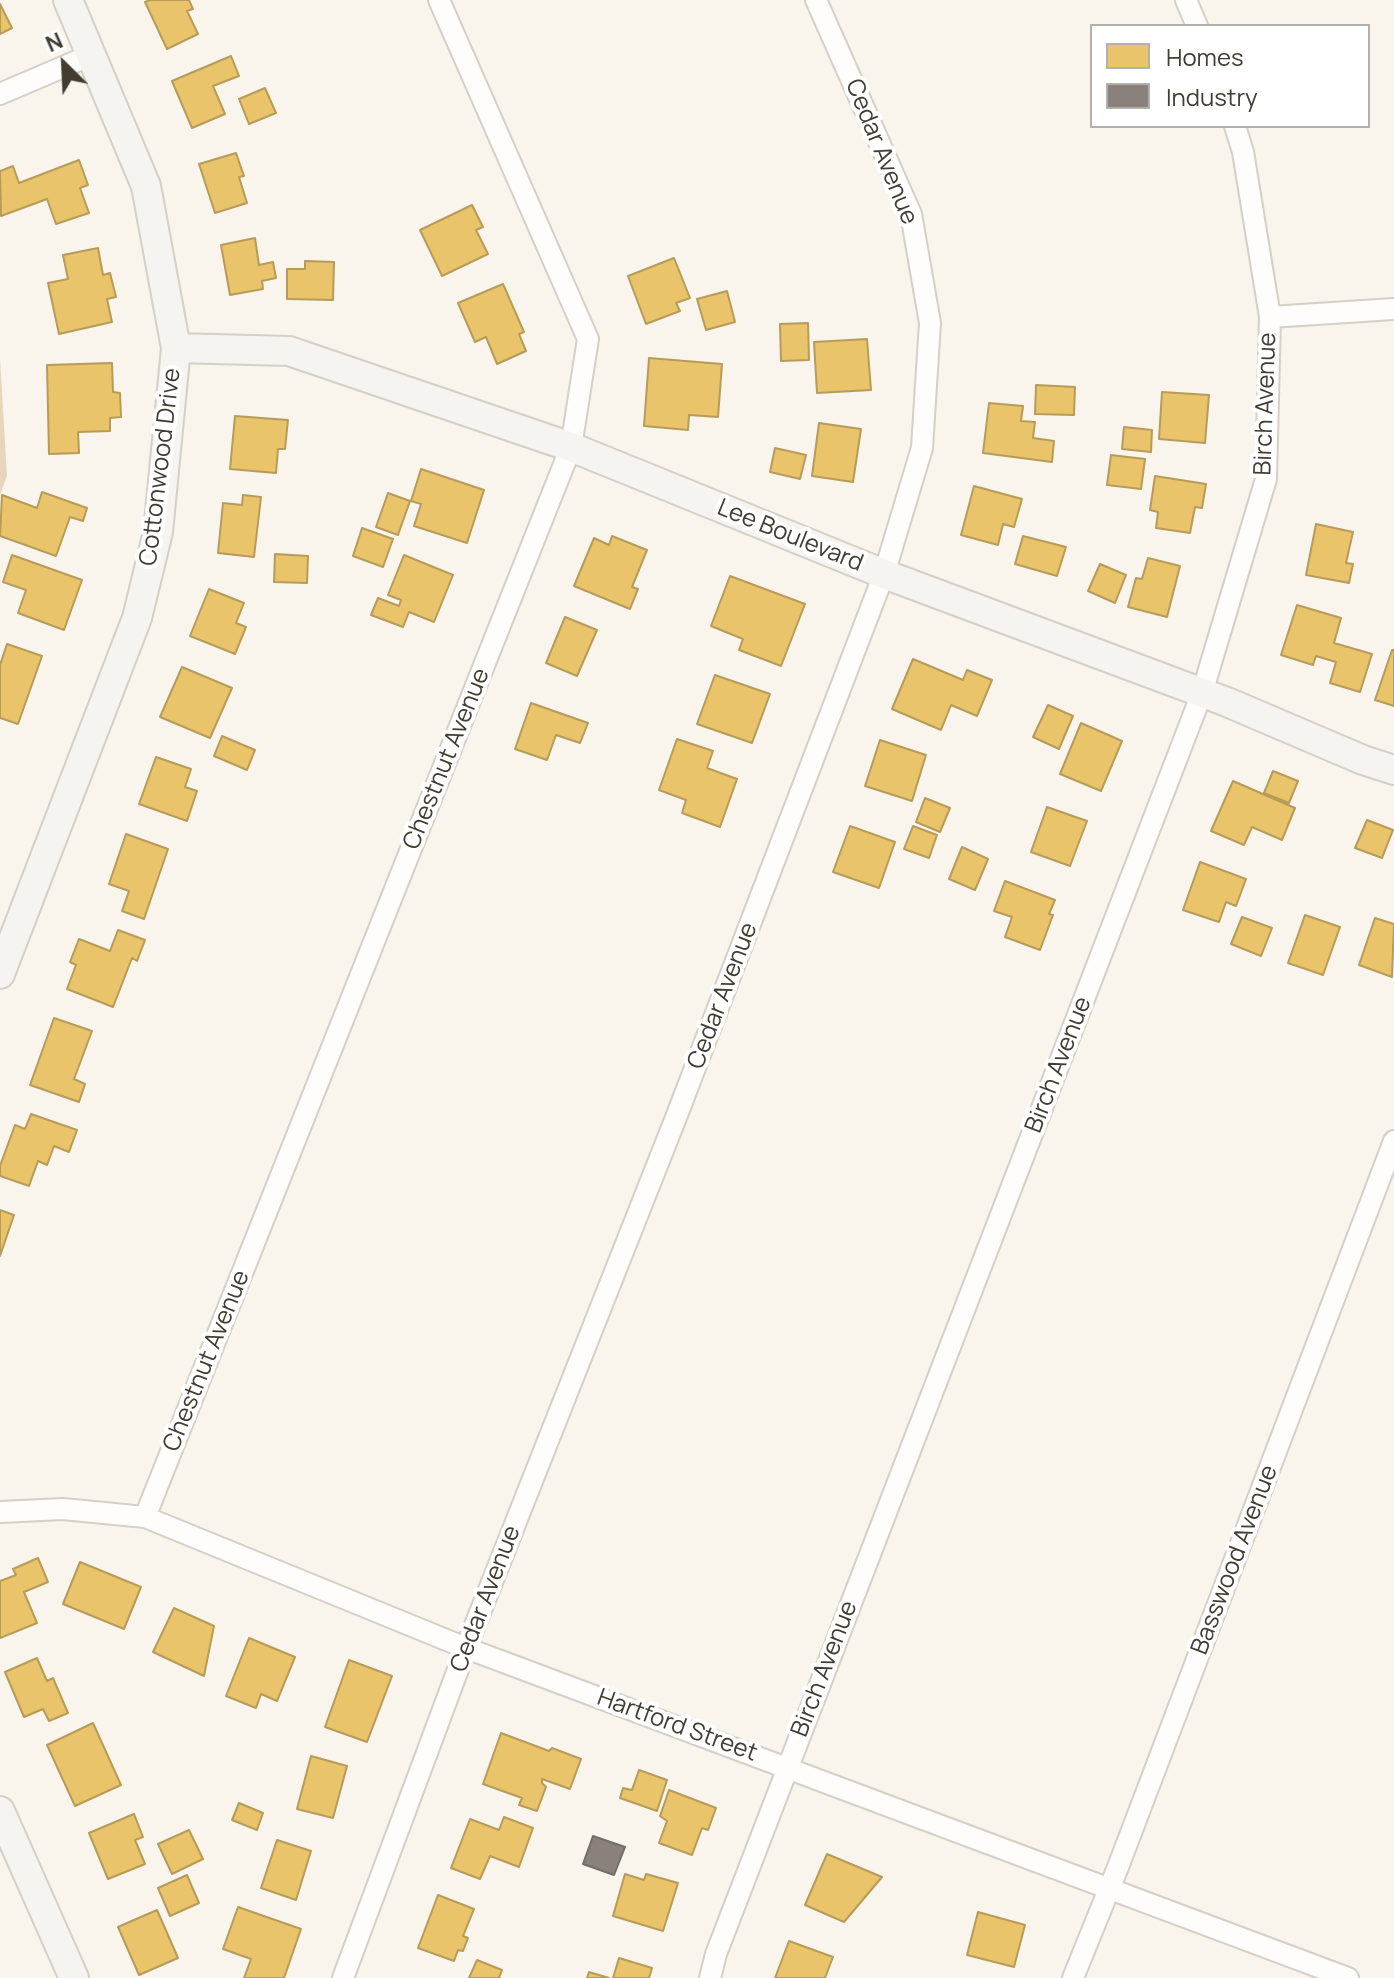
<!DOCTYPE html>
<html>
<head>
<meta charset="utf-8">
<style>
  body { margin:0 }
  #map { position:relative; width:1394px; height:1978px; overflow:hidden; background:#f9f4ec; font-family:Manrope,sans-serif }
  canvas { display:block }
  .legend { position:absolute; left:1090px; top:24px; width:280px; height:104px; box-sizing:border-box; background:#fff; border:2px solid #b3b1ad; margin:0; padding:10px 14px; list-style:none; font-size:24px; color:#423c32 }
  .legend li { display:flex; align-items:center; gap:16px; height:40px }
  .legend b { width:40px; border:2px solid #b3b1ad }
  .north { position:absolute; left:24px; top:24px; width:80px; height:80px; -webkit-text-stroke:6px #fff; paint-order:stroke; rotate:336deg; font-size:22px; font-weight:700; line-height:32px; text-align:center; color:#423c32 }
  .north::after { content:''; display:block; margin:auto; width:28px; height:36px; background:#423c32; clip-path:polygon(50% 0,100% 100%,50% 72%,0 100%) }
</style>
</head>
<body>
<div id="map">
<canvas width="1394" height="1978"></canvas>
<ul class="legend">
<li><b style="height:22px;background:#e9c46a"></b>Homes</li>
<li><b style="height:22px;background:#8a817c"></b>Industry</li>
</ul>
<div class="north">N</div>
</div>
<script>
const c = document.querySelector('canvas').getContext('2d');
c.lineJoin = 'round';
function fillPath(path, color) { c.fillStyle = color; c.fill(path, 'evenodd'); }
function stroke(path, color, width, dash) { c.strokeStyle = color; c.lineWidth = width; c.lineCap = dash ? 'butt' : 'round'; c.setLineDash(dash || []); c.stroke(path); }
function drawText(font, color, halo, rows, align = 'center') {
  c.font = font + ' Manrope,sans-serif'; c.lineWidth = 8; c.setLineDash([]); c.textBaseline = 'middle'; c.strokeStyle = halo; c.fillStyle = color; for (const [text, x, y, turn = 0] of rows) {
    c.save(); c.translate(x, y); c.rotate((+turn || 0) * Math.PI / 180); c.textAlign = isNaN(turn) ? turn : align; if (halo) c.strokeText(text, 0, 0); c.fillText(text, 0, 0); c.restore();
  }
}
fillPath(new Path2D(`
  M 0,358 L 7,476 L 0,495 Z`), '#e7d6bc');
const homes = new Path2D(`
  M 150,0 L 189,0 L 193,9 L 187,11 L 198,34 L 167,49 L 145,2 Z
  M 0,4 L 12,28 L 0,34 Z
  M 231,56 L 239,76 L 213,86 L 225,114 L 192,128 L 172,81 Z
  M 265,88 L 276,113 L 249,124 L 239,99 Z
  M 236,153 L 244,176 L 239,177 L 247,203 L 215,213 L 199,164 Z
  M 79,160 L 88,185 L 80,188 L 89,213 L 56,224 L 47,199 L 1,216 L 0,171 L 13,166 L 19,183 Z
  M 472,205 L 483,227 L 476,230 L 488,254 L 442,276 L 420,230 Z
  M 255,238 L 259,265 L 273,262 L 276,278 L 262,281 L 263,289 L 230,295 L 221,245 Z
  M 98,248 L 103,275 L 110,273 L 116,297 L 107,299 L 112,322 L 59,334 L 48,283 L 68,279 L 63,255 Z
  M 674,258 L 690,298 L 676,303 L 680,311 L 646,324 L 628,276 Z
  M 305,261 L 334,262 L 333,300 L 287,299 L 287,269 L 305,269 Z
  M 503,284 L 524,332 L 519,334 L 526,351 L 497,364 L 486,337 L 475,342 L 458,303 Z
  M 727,291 L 735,322 L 706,330 L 697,299 Z
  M 808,323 L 809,360 L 781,361 L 780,324 Z
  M 867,339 L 871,390 L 817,393 L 814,342 Z
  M 649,358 L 722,364 L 718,417 L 689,415 L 688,430 L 644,426 Z
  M 112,363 L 113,392 L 120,393 L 121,417 L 110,418 L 110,431 L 78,432 L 79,453 L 49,454 L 47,365 Z
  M 1036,385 L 1075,387 L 1074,415 L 1035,414 Z
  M 1162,392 L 1209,395 L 1205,443 L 1159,439 Z
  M 989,403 L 1023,406 L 1021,421 L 1035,422 L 1033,438 L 1054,441 L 1052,462 L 983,453 Z
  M 235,416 L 288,420 L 285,449 L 278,449 L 276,473 L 230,469 Z
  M 819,423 L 861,429 L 853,482 L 812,476 Z
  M 1124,427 L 1152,430 L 1151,452 L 1122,449 Z
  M 775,448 L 806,455 L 800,479 L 770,472 Z
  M 1111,455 L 1145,459 L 1141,489 L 1107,485 Z
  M 421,469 L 484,490 L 467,543 L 414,526 L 421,504 L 411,501 Z
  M 1155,476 L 1206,484 L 1202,508 L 1195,507 L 1190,533 L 1156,528 L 1158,512 L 1150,510 Z
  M 974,486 L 1022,499 L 1014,527 L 1003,524 L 998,545 L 961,535 Z
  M 42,492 L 87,508 L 83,521 L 70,517 L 56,556 L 0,536 L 2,495 L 37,508 Z
  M 388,493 L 410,501 L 398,535 L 376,527 Z
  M 243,495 L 261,497 L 254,557 L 218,553 L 223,503 L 242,505 Z
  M 1316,524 L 1353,532 L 1346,563 L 1353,564 L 1349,583 L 1306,575 Z
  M 362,528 L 393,539 L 383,567 L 353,556 Z
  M 612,536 L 647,550 L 632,587 L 638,589 L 630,609 L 574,586 L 594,538 L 609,545 Z
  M 1023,536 L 1066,547 L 1057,576 L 1015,564 Z
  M 275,554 L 308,556 L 307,583 L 274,582 Z
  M 12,555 L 82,580 L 64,630 L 18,613 L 26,590 L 3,582 Z
  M 404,555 L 453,575 L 434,622 L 409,612 L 403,627 L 371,615 L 378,598 L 399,606 L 401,600 L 388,595 Z
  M 1148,558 L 1180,566 L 1167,617 L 1128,607 L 1136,578 L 1142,579 Z
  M 1100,564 L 1126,575 L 1115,603 L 1088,591 Z
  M 730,576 L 805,604 L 781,666 L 739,650 L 743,639 L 711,626 Z
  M 209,589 L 244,603 L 236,623 L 246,627 L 235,654 L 190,636 Z
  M 1297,605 L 1341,618 L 1334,643 L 1372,654 L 1360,692 L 1330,683 L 1336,662 L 1316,656 L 1313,665 L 1281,655 Z
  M 565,617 L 597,630 L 577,676 L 546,663 Z
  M 7,644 L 42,656 L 18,724 L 0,718 L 0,665 Z
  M 1392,650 L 1394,650 L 1394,706 L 1375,700 Z
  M 913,659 L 963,680 L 967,670 L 992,680 L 977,716 L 951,705 L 941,730 L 892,709 Z
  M 182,667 L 232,688 L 210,738 L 160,717 Z
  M 715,675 L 770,694 L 752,743 L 697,724 Z
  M 531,703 L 588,723 L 580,743 L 556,735 L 547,760 L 515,749 Z
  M 1048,705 L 1073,716 L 1059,749 L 1033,737 Z
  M 1081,723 L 1122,741 L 1101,791 L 1060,774 Z
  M 222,736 L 255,750 L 247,770 L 214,756 Z
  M 677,739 L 713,751 L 707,768 L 737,779 L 720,827 L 682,813 L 686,800 L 659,790 Z
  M 880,740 L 926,755 L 912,801 L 865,786 Z
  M 156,757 L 191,769 L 185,787 L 197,791 L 187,821 L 139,804 Z
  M 1273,771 L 1298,781 L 1289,803 L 1264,793 Z
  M 1233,781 L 1295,808 L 1282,840 L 1252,827 L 1244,845 L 1211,831 Z
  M 925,798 L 950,808 L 940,832 L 916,822 Z
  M 1047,807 L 1087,821 L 1070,866 L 1031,852 Z
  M 1367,820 L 1393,830 L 1382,858 L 1355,848 Z
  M 850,826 L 895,842 L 879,888 L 833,872 Z
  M 913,826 L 937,835 L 929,858 L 904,849 Z
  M 126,834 L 168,849 L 144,919 L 122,911 L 129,891 L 109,884 Z
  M 962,847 L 988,859 L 975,890 L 949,879 Z
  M 1200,862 L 1246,879 L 1236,906 L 1226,902 L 1219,922 L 1183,910 Z
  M 1005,881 L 1055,900 L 1049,914 L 1053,915 L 1040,950 L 1005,937 L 1012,917 L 994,911 Z
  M 1305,915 L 1340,927 L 1323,975 L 1288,963 Z
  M 1242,917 L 1272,928 L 1261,956 L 1231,944 Z
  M 1375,918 L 1394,924 L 1392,977 L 1359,965 Z
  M 118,930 L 145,940 L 137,961 L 132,958 L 113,1007 L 67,989 L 76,965 L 70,962 L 79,939 L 110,951 Z
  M 54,1018 L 92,1031 L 74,1079 L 85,1084 L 79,1102 L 30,1085 Z
  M 31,1114 L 77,1130 L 69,1152 L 54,1146 L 47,1165 L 38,1161 L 29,1186 L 0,1176 L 0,1166 L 15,1125 L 25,1129 Z
  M 0,1210 L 14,1215 L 0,1256 Z
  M 38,1558 L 48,1582 L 24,1592 L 37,1623 L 0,1638 L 0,1581 L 16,1575 L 13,1569 Z
  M 80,1562 L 141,1587 L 124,1629 L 63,1604 Z
  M 174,1608 L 214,1626 L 204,1676 L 153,1652 Z
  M 249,1638 L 295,1657 L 277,1701 L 261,1694 L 256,1708 L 226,1696 Z
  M 37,1658 L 47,1681 L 53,1678 L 68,1713 L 49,1721 L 43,1709 L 24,1717 L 5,1672 Z
  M 349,1660 L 392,1676 L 367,1742 L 325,1727 Z
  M 93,1723 L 121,1785 L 75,1806 L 47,1745 Z
  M 501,1733 L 549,1751 L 552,1748 L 581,1759 L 570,1789 L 542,1779 L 542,1783 L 546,1787 L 537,1811 L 519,1805 L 522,1798 L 483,1784 Z
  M 311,1756 L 347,1766 L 333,1818 L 297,1809 Z
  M 639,1770 L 667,1780 L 657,1811 L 620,1798 L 623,1788 L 632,1790 Z
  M 669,1790 L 716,1808 L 708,1830 L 702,1828 L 692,1855 L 659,1843 L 667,1821 L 660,1816 Z
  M 239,1803 L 263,1813 L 257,1830 L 232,1820 Z
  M 134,1814 L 143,1837 L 135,1840 L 145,1864 L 108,1879 L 89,1833 Z
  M 504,1817 L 533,1828 L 519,1867 L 490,1856 L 480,1879 L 451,1868 L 470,1819 L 499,1830 Z
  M 189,1830 L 203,1859 L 172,1874 L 158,1844 Z
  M 277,1840 L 311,1851 L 296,1900 L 261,1888 Z
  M 827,1854 L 882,1877 L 844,1922 L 805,1905 Z
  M 625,1874 L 644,1880 L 646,1874 L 678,1883 L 663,1931 L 613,1916 Z
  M 187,1875 L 199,1903 L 170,1916 L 158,1888 Z
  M 438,1895 L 474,1909 L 463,1936 L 468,1938 L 463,1951 L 458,1950 L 454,1961 L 418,1948 Z
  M 238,1907 L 301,1929 L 284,1978 L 244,1978 L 251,1959 L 223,1949 Z
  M 157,1910 L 178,1958 L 139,1975 L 118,1927 Z
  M 978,1912 L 1025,1925 L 1014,1967 L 967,1955 Z
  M 789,1941 L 833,1957 L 825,1978 L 775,1978 Z
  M 619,1958 L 652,1968 L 649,1978 L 613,1978 Z
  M 477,1960 L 502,1970 L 499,1978 L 469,1978 Z
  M 589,1972 L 609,1978 L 587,1978 Z`);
fillPath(homes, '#e9c46a');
stroke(homes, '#b79b59', 2);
const industry = new Path2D(`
  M 593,1836 L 625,1847 L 614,1875 L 583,1864 Z`);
fillPath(industry, '#8a817c');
stroke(industry, '#746c66', 2);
const street = new Path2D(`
  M 1186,0 L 1197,26
  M 0,94 L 91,55
  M 1270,317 L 1394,309
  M 0,1512 L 63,1509 L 145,1517 L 466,1648 L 1348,1978
  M 145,1517 L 571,447 L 588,339 L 439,0
  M 343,1978 L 466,1648 L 677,1115 L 884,574 L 922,448 L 930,323 L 911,214 L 816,0
  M 710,1978 L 716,1954 L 1202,693 L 1266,479 L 1270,317 L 1243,152 L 1235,126
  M 1073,1978 L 1118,1867 L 1394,1141`);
const secondary = new Path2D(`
  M 176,348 L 289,351 L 571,447 L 884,574 L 1227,702 L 1363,760 L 1394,770
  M 0,974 L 137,618 L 158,532 L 176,348 L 146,186 L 68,0
  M 0,1811 L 74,1978`);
stroke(street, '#d5cfc7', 24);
stroke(secondary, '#d5cfc7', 32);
stroke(street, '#fefdfc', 20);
stroke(secondary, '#f6f4f0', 28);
drawText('24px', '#423c32', '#fff', [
  ["Cedar Avenue",881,152,68],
  ["Birch Avenue",1266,404,-88],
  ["Cottonwood Drive",161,467,-83],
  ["Lee Boulevard",790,536,22],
  ["Chestnut Avenue",447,759,-68],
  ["Cedar Avenue",723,996,-69],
  ["Birch Avenue",1059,1065,-69],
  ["Chestnut Avenue",207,1361,-68],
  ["Basswood Avenue",1235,1560,-69],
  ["Cedar Avenue",486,1599,-69],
  ["Birch Avenue",825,1669,-69],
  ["Hartford Street",677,1726,20]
]);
</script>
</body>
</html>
